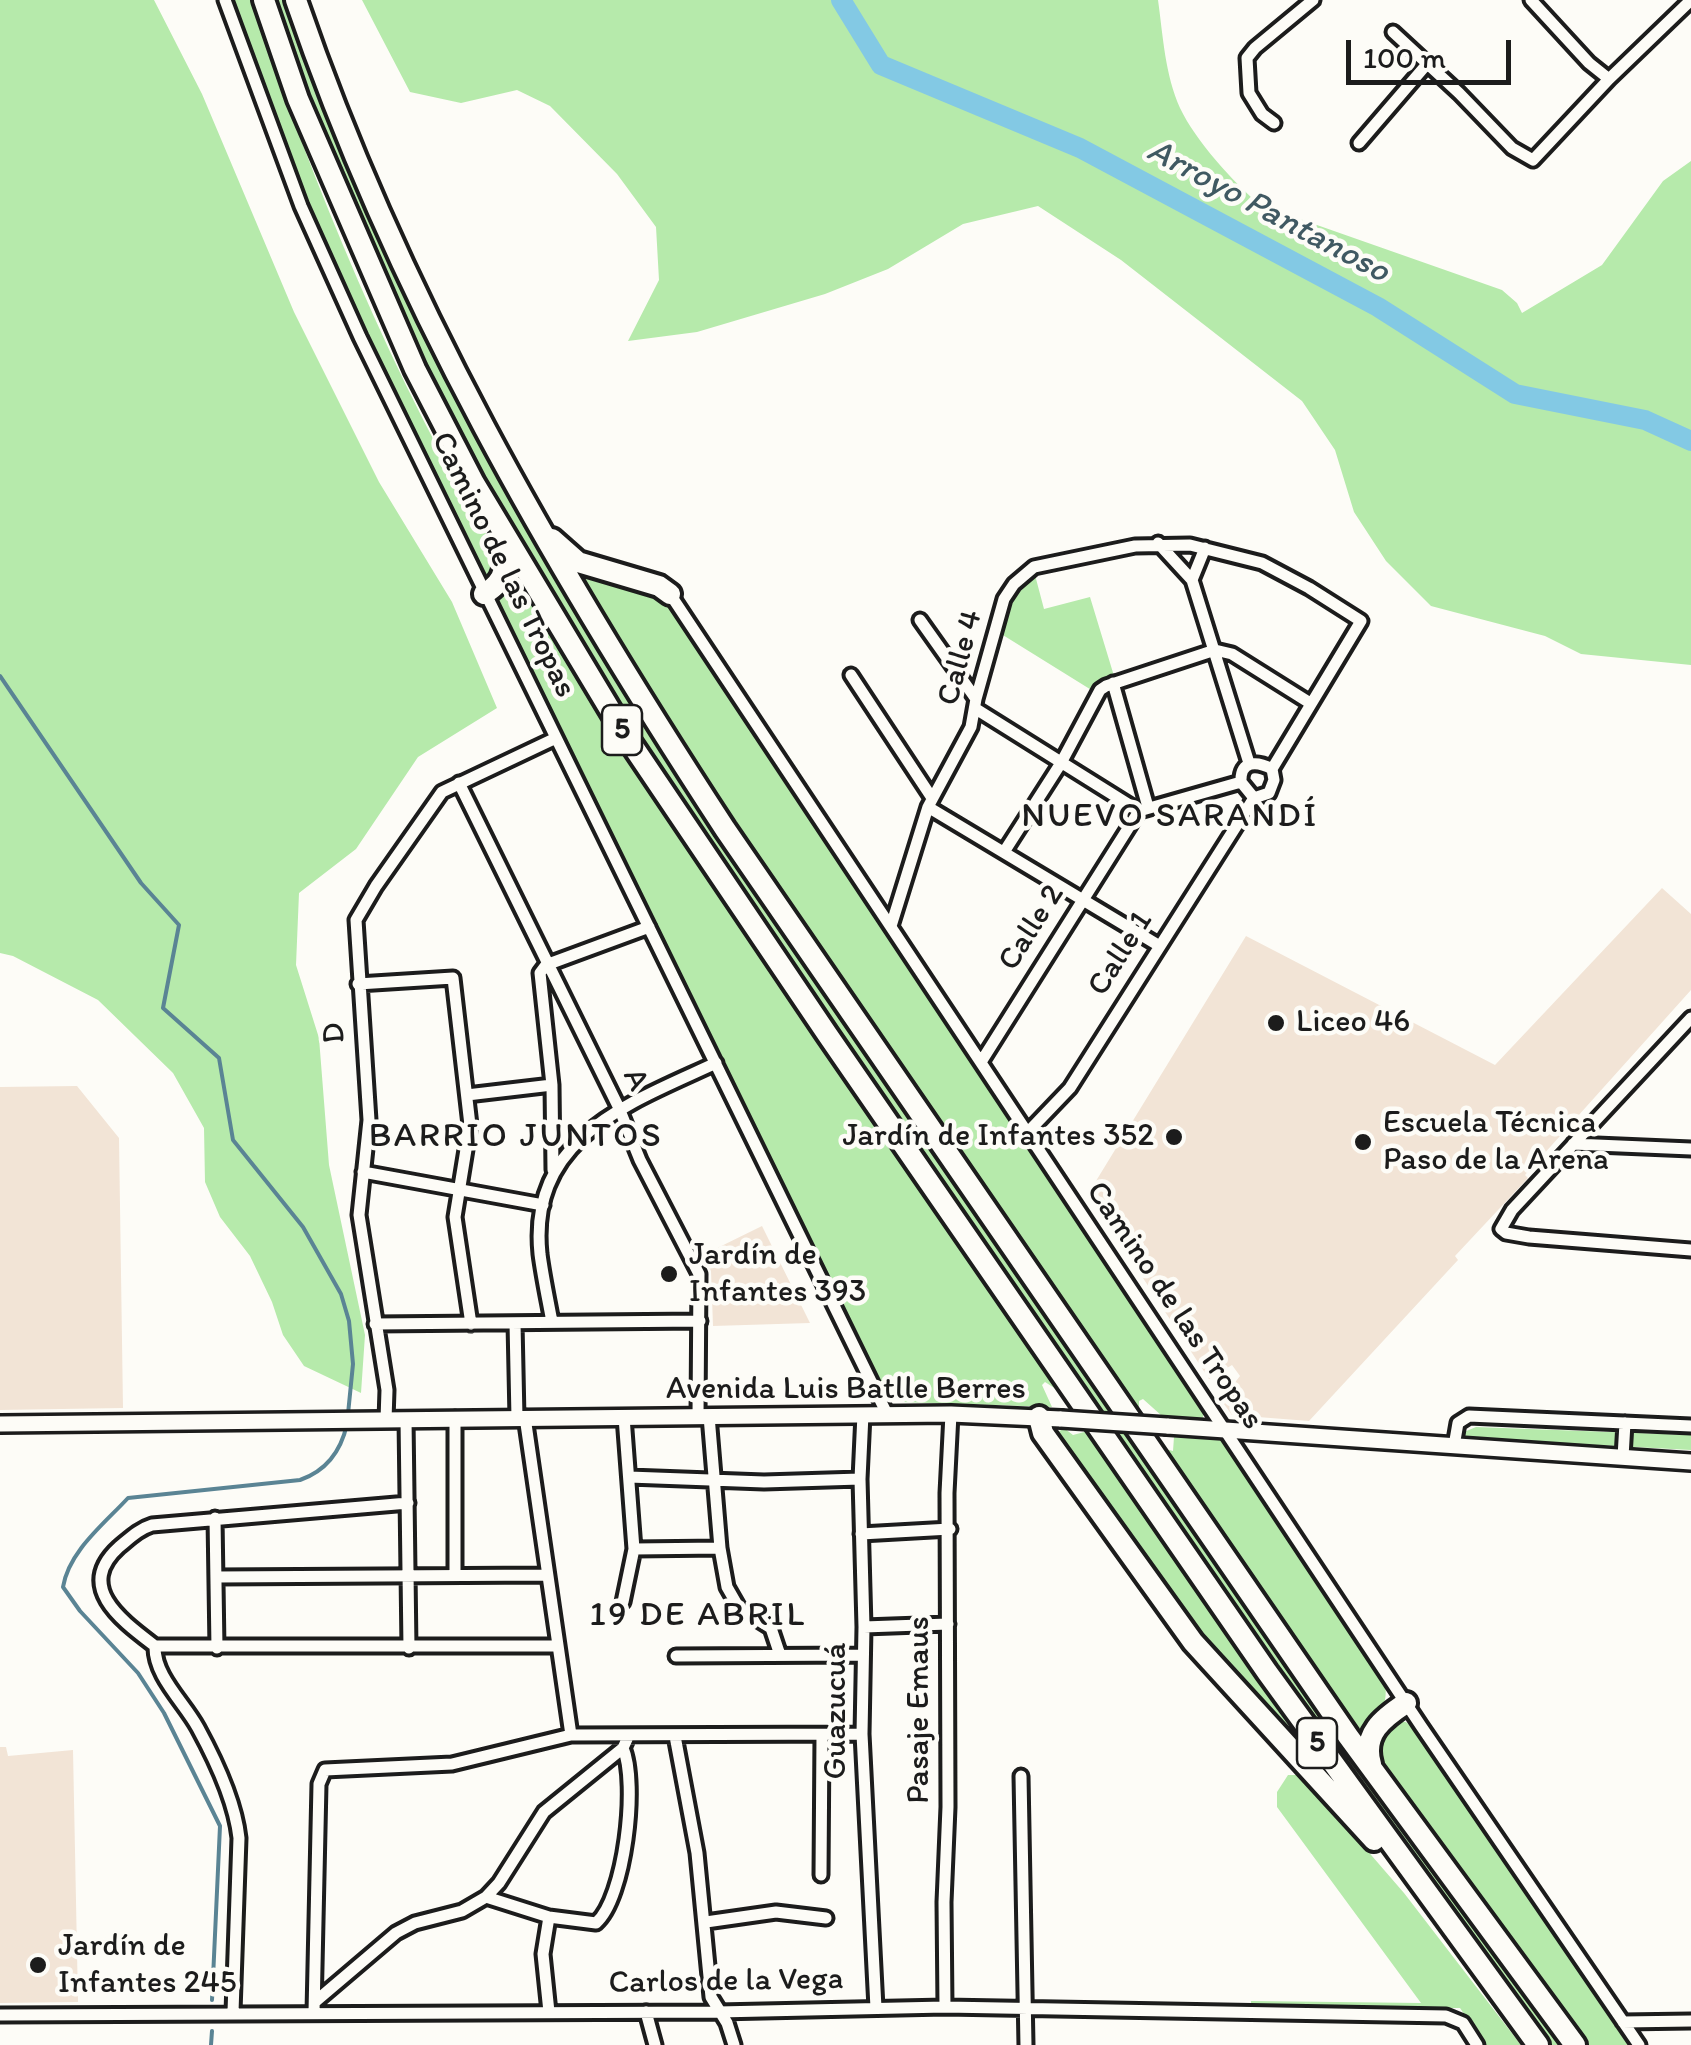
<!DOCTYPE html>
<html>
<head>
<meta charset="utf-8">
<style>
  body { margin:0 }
  #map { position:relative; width:1691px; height:2045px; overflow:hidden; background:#fdfcf7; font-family:Itim,sans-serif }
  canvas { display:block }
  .scale { position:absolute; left:1346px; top:40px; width:165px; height:45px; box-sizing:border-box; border:5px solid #1c1c1c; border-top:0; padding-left:12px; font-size:30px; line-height:35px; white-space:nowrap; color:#1c1c1c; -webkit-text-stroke:8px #fdfcf7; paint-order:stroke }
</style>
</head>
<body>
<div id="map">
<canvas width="1691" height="2045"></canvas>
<div class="scale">100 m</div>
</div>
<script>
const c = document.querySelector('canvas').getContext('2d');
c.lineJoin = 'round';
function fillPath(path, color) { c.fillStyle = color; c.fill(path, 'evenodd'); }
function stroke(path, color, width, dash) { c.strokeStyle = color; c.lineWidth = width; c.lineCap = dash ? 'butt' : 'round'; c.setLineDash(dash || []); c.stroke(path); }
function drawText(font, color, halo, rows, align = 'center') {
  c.font = font + ' Itim,sans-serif'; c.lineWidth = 9; c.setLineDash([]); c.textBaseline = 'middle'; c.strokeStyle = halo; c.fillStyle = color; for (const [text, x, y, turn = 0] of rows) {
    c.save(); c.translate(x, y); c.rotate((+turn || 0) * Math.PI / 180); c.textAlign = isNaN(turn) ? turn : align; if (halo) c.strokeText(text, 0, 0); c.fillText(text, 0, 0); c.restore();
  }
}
fillPath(new Path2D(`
  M 1662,888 L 1691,914 L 1691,990 L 1525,1175 L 1528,1178 L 1455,1256 L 1458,1260 L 1309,1421 L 1232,1415 L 1221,1400 L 1240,1376 L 1232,1365 L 1209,1379 L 1088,1194 L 1246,936 L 1495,1065 Z
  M 77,1086 L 119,1138 L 123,1408 L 0,1410 L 0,1087 Z
  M 762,1226 L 810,1323 L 713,1326 L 711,1271 L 703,1255 Z
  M 0,1747 L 6,1747 L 8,1756 L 73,1750 L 78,2002 L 0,2003 Z`), '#f2e4d6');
fillPath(new Path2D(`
  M 0,0 L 154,0 L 202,94 L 294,312 L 379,482 L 452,602 L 497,708 L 418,757 L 356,849 L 299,893 L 296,965 L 319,1038 L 329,1165 L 365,1335 L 361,1393 L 304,1366 L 283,1335 L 272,1302 L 250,1256 L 220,1217 L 205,1182 L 204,1128 L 173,1073 L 98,1000 L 13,956 L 0,953 Z
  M 231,0 L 251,0 C 314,186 393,381 495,549 L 497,560 L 493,573 L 489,576 L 482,573 L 314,221 Z
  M 273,0 L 287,0 C 337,119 381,242 437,358 C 498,485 571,603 646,721 L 1567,2045 L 1547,2045 L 1310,1722 L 598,680 L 478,472 L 408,329 L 362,230 Z
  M 362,0 L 1158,0 C 1163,36 1165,75 1180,108 C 1195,140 1234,183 1260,205 L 1502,290 L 1517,303 L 1522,313 L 1602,265 L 1663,181 L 1691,161 L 1691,665 L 1581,654 L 1545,636 L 1431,606 L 1386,561 L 1354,512 L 1335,450 L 1302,401 L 1121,260 L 1038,206 L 963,224 L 888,269 L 825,294 L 697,332 L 628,341 L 659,280 L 656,227 L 617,174 L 550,106 L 517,90 L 461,103 L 410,92 Z
  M 564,559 L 645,587 L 670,603 L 1199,1406 L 1204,1413 L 1202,1420 L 1162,1416 L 1143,1399 L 1139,1401 L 1139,1413 L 1136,1408 L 637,682 Z
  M 514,564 L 532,606 L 628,761 L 1062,1393 L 1045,1382 L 1042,1385 L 1052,1407 L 901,1402 L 883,1388 L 498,599 Z
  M 1035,575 L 1044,609 L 1090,597 L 1114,676 L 1093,691 L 998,632 C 1005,610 1013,585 1035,575 Z
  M 1476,1427 L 1691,1435 L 1691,1450 L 1462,1438 L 1464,1432 Z
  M 1064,1428 L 1073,1435 L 1088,1431 L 1279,1712 L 1336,1789 L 1200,1640 L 1161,1589 L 1057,1433 Z
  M 1174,1437 L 1222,1440 L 1385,1684 C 1389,1706 1376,1722 1365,1740 L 1162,1448 L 1173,1451 Z
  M 1394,1721 L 1406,1722 L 1419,1733 L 1628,2045 L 1585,2045 L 1377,1755 L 1374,1744 Z
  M 1288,1775 L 1300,1775 L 1308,1782 L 1404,1893 L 1521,2045 L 1485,2045 L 1460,2008 L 1251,2009 L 1251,2001 L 1421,2003 L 1277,1807 L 1277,1792 Z`), '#b6eaab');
stroke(new Path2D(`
  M 0,676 L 141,883 L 179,925 L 163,1008 L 219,1058 L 233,1140 L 303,1227 L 341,1294 L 349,1321 L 353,1364 L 348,1414
  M 212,2000 L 220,1826 L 164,1713 L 138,1673 L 80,1611 L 63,1587 C 69,1551 104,1524 128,1498 L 300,1480 C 326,1471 341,1451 347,1424
  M 211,2045 L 212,2031`), '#5a8494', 4);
stroke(new Path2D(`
  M 841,0 L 881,65 L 1080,148 L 1378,307 L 1515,394 L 1645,420 L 1691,441`), '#83c9e4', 20);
const street = new Path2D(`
  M 225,0 L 301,206 L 360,337 L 887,1414
  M 1531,0 L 1589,63 L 1609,79
  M 1393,32 L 1459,93 L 1512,148 L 1533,160 L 1609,79 L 1691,0
  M 1274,123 L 1262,114 L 1249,93 L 1247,58 L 1255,48 L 1313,0
  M 1359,143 L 1427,64
  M 1158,543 L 1192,580
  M 1205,548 L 1192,580 L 1249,763
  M 670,594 L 1421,1726 L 1639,2045
  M 920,620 L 976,699
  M 851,675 L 932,798
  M 1113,683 L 1148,807
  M 976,709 L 1139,811
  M 459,783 L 619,1108 L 640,1160 L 699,1274 L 698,1416
  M 1254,798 L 1241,782 C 1240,760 1257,761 1272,769
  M 1254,798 L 1269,793 L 1274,780 L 1272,769
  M 928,807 L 1158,945
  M 1004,852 L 1061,763 L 1100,690 L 1106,686 L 1215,650 L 1232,654 L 1310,703
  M 891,926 L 928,807 L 971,727 L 976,699 L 1004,599 L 1014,584 L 1034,567 L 1135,546 L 1190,545 L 1262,563 L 1309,588 L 1361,621 L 1272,769
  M 358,984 L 453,978 L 470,1125 L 455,1217 L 471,1324
  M 1691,1018 L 1512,1210 L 1501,1229 L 1506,1233 L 1529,1237 L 1691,1250
  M 981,1062 L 1139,811 L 1241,782
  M 467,1095 L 552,1085
  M 1027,1133 L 1070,1088 L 1254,798
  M 1573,1144 L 1691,1149
  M 553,1170 L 552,1085 L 540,973 L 546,965 L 649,927
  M 363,1172 L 543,1205
  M 552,1322 C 548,1300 543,1277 540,1254 C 528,1137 630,1103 716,1063
  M 515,1323 L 517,1418
  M 375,1324 L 700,1321
  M 863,1414 L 860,1479 L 864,1627 L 862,1734 L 876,2008
  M 709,1416 L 720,1548 L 727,1587 L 739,1608 L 771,1628 L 780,1655
  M 525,1417 L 571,1735
  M 406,1419 L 409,1648
  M 386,1420 L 387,1390 L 359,1215 L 369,1120 L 356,920 L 376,886 L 442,792 L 556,738
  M 1454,1446 L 1458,1423 L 1469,1416 L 1691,1426
  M 1623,1457 L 1625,1423
  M 629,1477 L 764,1482 L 860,1479
  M 215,1518 L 217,1648
  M 861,1534 L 950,1529
  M 634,1549 L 720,1548
  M 455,1574 L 455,1418
  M 217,1577 L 546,1575
  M 623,1602 L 634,1549 L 624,1417
  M 864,1627 L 948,1624
  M 155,1646 L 556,1646
  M 676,1656 L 863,1655
  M 675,1736 L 697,1853 L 711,1997 L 727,2023 L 734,2045
  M 1021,1776 L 1026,2045
  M 821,1875 L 822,1735
  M 486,1897 L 549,1917 L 596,1923 C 625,1898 638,1783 623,1748
  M 706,1922 L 776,1912 L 826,1918
  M 316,2001 L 396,1933 L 415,1923 L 462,1911 L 486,1897 L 499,1883 L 544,1812 L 623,1748 L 628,1737
  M 945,2007 L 944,1902 L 948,1807 L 947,1493 L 951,1414
  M 233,2012 L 239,1838 C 235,1801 216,1761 198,1728 C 184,1702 154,1676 155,1646 C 121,1620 75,1587 119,1547 C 130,1538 139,1529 152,1525 L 408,1503
  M 314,2012 L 319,1784 L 325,1770 L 452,1764 L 571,1735 L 862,1734
  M 549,2012 L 543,1954 L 549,1917
  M 646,2012 L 655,2045
  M 0,2015 L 718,2012 L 945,2007 L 1446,2016 L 1463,2023 L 1477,2045
  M 1623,2022 L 1691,2021`);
const secondary = new Path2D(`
  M 0,1424 L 951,1414 L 1061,1419
  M 1167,1426 L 1691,1462`);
const highway = new Path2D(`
  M 264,0 L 298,99 L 415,369 L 474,483 L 624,733 L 827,1034 L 1267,1672 L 1538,2045
  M 296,0 C 397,296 554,567 725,829 L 1348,1736 L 1575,2045
  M 552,539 L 578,562 L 659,586 L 670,594
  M 484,594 C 508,580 507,564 499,540
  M 1039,1417 L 1043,1433 L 1193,1642 L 1374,1840
  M 1371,1764 C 1362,1734 1383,1718 1406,1703`);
stroke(street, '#1c1c1c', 19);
stroke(secondary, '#1c1c1c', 22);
stroke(highway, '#1c1c1c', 28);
stroke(street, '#fdfcf7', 11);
stroke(secondary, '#fdfcf7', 15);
stroke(highway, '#fdfcf7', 20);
const secondaryBridge = new Path2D(`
  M 1061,1419 L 1167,1426`);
stroke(secondaryBridge, '#1c1c1c', 22, []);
stroke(secondaryBridge, '#fdfcf7', 15);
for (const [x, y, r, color] of [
  [1276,1023,10,"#1c1c1c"],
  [1174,1137,10,"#1c1c1c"],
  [1363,1142,10,"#1c1c1c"],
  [669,1274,10,"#1c1c1c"],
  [38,1965,10,"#1c1c1c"]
]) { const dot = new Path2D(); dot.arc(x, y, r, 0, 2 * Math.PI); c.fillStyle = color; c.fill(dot); stroke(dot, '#fdfcf7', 4); }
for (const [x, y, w] of [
  [622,730,40],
  [1317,1743,40]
]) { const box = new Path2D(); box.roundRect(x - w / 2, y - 25, w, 50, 8); c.fillStyle = '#fdfcf7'; c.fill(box); stroke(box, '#1c1c1c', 2.5); }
drawText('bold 30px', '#1c1c1c', null, [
  ["5",622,730],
  ["5",1317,1743]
]);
drawText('32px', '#1c1c1c', '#fdfcf7', [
  ["Camino de las Tropas",503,565,64],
  ["Calle 4",961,658,-75],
  ["Calle 2",1032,928,-58],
  ["Calle 1",1121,954,-58],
  ["D",335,1033,-95],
  ["A",635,1080,64],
  ["Camino de las Tropas",1174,1306,56],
  ["Avenida Luis Batlle Berres",846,1390],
  ["Pasaje Emaus",920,1710,-90],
  ["Guazucuá",837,1711,-90],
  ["Carlos de la Vega",726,1982,-1]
]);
drawText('32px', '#1c1c1c', '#fdfcf7', [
  ["Liceo 46",1296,1023],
  ["Escuela Técnica",1383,1124],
  ["Paso de la Arena",1383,1161],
  ["Jardín de Infantes 352",1154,1137,"right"],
  ["Jardín de",689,1256],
  ["Infantes 393",689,1293],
  ["Jardín de",58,1947],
  ["Infantes 245",58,1984]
], 'left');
drawText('italic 35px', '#405962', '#fdfcf7', [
  ["Arroyo Pantanoso",1268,212,28]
]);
c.letterSpacing = '2.5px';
drawText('35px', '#1c1c1c', '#fdfcf7', [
  ["NUEVO SARANDÍ",1170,817],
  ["BARRIO JUNTOS",516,1137],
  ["19 DE ABRIL",698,1616]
]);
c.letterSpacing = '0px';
</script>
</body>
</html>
